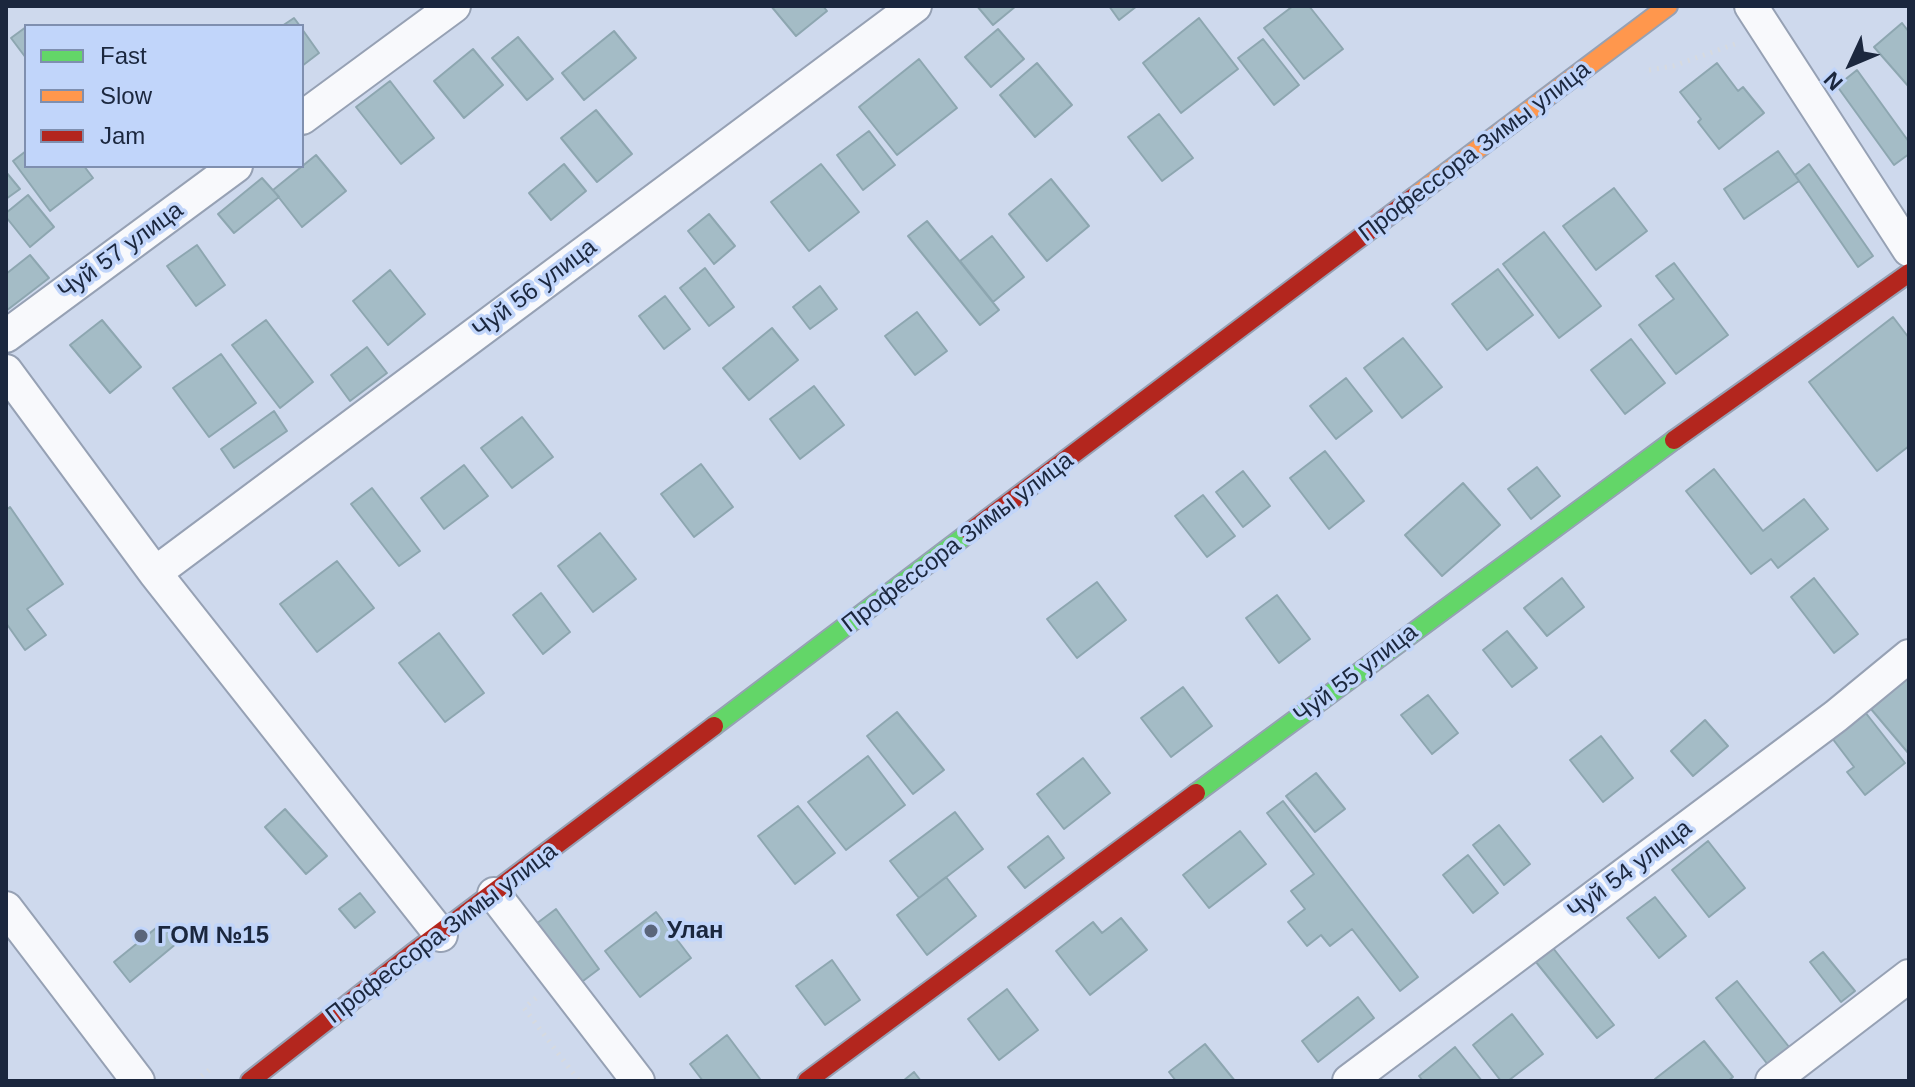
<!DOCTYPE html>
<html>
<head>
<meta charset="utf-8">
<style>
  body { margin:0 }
  #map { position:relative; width:1915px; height:1087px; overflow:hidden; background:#ced9ed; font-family:Helvetica,sans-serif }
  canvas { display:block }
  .frame { position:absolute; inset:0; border:8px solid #1b273e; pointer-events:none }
  .legend { position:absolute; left:24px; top:24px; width:280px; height:144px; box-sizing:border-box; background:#c1d5fa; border:2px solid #7f8faf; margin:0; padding:10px 14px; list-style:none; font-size:24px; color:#1b273e }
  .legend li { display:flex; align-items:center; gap:16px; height:40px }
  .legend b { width:40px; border:2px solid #7f8faf }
  .north { position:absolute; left:1811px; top:24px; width:80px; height:80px; -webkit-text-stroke:6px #c1d5fa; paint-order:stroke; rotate:226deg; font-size:22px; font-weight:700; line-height:32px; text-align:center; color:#1b273e }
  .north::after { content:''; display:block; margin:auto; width:28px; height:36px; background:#1b273e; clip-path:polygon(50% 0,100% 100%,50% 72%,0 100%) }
</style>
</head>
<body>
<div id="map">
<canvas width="1915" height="1087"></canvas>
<div class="frame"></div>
<ul class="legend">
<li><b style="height:10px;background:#63d668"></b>Fast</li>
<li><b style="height:10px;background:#ff974d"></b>Slow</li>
<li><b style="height:10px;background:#b3261e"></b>Jam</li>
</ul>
<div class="north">N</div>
</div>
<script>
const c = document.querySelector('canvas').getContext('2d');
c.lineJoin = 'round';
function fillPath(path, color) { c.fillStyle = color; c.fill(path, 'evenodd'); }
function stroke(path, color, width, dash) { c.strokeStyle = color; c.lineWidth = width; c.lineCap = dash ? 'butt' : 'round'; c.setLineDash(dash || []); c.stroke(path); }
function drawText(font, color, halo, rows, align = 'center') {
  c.font = font + ' Helvetica,sans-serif'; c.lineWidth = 7; c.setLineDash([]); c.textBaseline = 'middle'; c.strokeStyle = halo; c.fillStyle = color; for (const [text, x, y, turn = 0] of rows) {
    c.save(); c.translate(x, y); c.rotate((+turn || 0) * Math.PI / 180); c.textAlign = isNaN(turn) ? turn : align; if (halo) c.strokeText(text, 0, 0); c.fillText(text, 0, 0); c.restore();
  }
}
const building = new Path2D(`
  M 771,6 L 823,6 L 827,11 L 796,36 Z
  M 977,6 L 1016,6 L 993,25 Z
  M 1109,6 L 1137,6 L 1119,20 Z
  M 1293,6 L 1309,6 L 1343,49 L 1304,79 L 1264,28 Z
  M 294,18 L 300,26 L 282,26 Z
  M 1199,18 L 1238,69 L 1181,113 L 1143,63 Z
  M 1902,23 L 1909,32 L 1909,87 L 1874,47 Z
  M 26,27 L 26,58 L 11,38 Z
  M 302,29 L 319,53 L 302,66 Z
  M 998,29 L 1024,59 L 991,87 L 965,57 Z
  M 614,31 L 636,58 L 584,100 L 562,73 Z
  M 518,37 L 553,79 L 527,100 L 492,58 Z
  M 1263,39 L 1299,85 L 1274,105 L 1238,58 Z
  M 473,49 L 503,85 L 464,118 L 434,81 Z
  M 919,59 L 957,108 L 897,155 L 859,107 Z
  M 1037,63 L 1072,105 L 1035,137 L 1000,95 Z
  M 1717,63 L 1738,91 L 1743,87 L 1764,113 L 1719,149 L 1698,122 L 1701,119 L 1680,92 Z
  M 1857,70 L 1909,142 L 1909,154 L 1894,165 L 1837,86 Z
  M 390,81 L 434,138 L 401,164 L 356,107 Z
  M 596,110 L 632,154 L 597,182 L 561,138 Z
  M 1159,114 L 1193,158 L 1162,181 L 1128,137 Z
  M 869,131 L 895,165 L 863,190 L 837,155 Z
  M 26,151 L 26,166 L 84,166 L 93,178 L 50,211 L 13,161 Z
  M 1778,151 L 1799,181 L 1744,219 L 1724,189 Z
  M 316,155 L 346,191 L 302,227 L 273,190 Z
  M 564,164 L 586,191 L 551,220 L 529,193 Z
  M 821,164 L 859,212 L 809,251 L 771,202 Z
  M 1809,164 L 1873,256 L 1858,267 L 1795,175 Z
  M 6,172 L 20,189 L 6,199 Z
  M 262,178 L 279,197 L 234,233 L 218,214 Z
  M 1051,179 L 1089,226 L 1047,261 L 1009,214 Z
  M 1614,188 L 1647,231 L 1596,270 L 1563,226 Z
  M 28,195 L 54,227 L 30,247 L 6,217 L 6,213 Z
  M 709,214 L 735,246 L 714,264 L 688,231 Z
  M 927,221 L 999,310 L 980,325 L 908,236 Z
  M 1544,232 L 1601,306 L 1559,338 L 1503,264 Z
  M 992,236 L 1024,277 L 993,302 L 960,261 Z
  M 197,245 L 225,285 L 196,306 L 167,266 Z
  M 30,255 L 49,278 L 6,311 L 6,274 Z
  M 1674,263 L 1728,335 L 1676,374 L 1639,325 L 1674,299 L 1656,276 Z
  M 705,268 L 734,307 L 709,326 L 680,288 Z
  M 1498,269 L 1533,315 L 1487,350 L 1452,304 Z
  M 390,270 L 425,314 L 388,345 L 353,301 Z
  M 820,286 L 837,309 L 810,329 L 793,307 Z
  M 665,296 L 690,329 L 664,349 L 639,316 Z
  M 917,312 L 947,351 L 915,375 L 885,336 Z
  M 1893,317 L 1909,338 L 1909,446 L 1877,471 L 1809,382 Z
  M 102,320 L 141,367 L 110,393 L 70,345 Z
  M 266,320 L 313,382 L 280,408 L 232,345 Z
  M 772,328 L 798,360 L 749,400 L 723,368 Z
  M 1403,338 L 1442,387 L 1402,418 L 1364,368 Z
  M 1631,339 L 1665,383 L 1625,414 L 1591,370 Z
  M 367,347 L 387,373 L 350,401 L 331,375 Z
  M 221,354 L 256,403 L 209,437 L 173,388 Z
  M 1346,378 L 1372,411 L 1336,439 L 1310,406 Z
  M 814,386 L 844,425 L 800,459 L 770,419 Z
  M 274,411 L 287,431 L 234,468 L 221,449 Z
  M 522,417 L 553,457 L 512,488 L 481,448 Z
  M 1325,451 L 1364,501 L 1329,529 L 1290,478 Z
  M 701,464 L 733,507 L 694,537 L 661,494 Z
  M 464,465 L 488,496 L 444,529 L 421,498 Z
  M 1537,467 L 1560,496 L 1531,519 L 1508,489 Z
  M 1714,469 L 1763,531 L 1804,499 L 1828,529 L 1778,568 L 1771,559 L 1751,574 L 1686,491 Z
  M 1243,471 L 1270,506 L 1243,527 L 1216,492 Z
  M 1463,483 L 1500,525 L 1442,576 L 1405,535 Z
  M 372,488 L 420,551 L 399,566 L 351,504 Z
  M 1203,495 L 1235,536 L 1207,557 L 1175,516 Z
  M 10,507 L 63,584 L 27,609 L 46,635 L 25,650 L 6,623 L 6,510 Z
  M 600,533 L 636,579 L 593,612 L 558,566 Z
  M 337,561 L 374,608 L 317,652 L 280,604 Z
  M 1562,578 L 1584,607 L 1547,636 L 1524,608 Z
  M 1814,578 L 1858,634 L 1834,653 L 1791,597 Z
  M 1097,582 L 1126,620 L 1077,658 L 1047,619 Z
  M 541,593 L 570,632 L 543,654 L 513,615 Z
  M 1277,595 L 1310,639 L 1279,663 L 1246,618 Z
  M 1507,631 L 1537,668 L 1512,687 L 1483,650 Z
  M 439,633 L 484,693 L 445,722 L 399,663 Z
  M 1909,677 L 1909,754 L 1871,709 Z
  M 1183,687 L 1212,726 L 1171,757 L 1141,718 Z
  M 1428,695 L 1458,733 L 1432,754 L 1401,715 Z
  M 897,712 L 944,770 L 913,794 L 867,736 Z
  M 1865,712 L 1905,763 L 1865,795 L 1847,772 L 1854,767 L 1832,738 Z
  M 1705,720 L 1728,746 L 1693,776 L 1671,751 Z
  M 1601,736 L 1633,778 L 1603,802 L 1570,760 Z
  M 868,756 L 905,805 L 846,850 L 808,802 Z
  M 1083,758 L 1110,793 L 1064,829 L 1037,794 Z
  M 1316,773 L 1345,809 L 1315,832 L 1286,796 Z
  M 1283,801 L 1418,977 L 1400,991 L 1352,929 L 1330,946 L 1321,935 L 1307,946 L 1288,922 L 1305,909 L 1291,891 L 1314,874 L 1267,813 Z
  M 798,806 L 835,853 L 795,884 L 758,836 Z
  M 285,809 L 327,856 L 306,874 L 265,827 Z
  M 955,812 L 983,849 L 919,898 L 890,861 Z
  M 1499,825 L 1530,864 L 1504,885 L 1473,845 Z
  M 1240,831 L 1266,864 L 1209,908 L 1183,875 Z
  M 1048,836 L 1064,858 L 1025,888 L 1008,867 Z
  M 1708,841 L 1745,888 L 1709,917 L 1672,870 Z
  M 1468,855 L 1498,893 L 1473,913 L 1443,875 Z
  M 946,877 L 976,916 L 927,955 L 897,915 Z
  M 360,893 L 375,912 L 355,928 L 339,909 Z
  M 1655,897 L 1686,936 L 1659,958 L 1627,918 Z
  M 556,909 L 599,969 L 579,984 L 536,924 Z
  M 656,912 L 691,958 L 640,997 L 605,951 Z
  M 1121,918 L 1147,950 L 1090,995 L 1056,951 L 1093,922 L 1102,933 Z
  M 161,924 L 177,943 L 130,982 L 114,962 Z
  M 1553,948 L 1614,1025 L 1597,1038 L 1536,962 Z
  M 1823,952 L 1855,991 L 1841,1002 L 1810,962 Z
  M 832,960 L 860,1000 L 825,1025 L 796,986 Z
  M 1737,981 L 1793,1052 L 1772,1070 L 1716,998 Z
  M 1007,989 L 1038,1030 L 999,1060 L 968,1019 Z
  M 1358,997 L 1374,1018 L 1318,1062 L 1302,1041 Z
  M 1512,1014 L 1543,1054 L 1508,1081 L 1501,1081 L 1473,1045 Z
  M 727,1035 L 760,1079 L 758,1081 L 703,1081 L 690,1064 Z
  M 1704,1041 L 1733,1077 L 1728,1081 L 1657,1081 L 1655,1079 Z
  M 1205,1044 L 1235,1081 L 1176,1081 L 1169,1072 Z
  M 1455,1047 L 1482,1081 L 1423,1081 L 1419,1076 Z
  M 914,1072 L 921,1081 L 903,1081 Z`);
fillPath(building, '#a4bcc6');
stroke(building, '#8da6b0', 2);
const street = new Path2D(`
  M 1751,6 L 1909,250
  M 302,118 L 454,6
  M 6,336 L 236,166
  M 6,371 L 155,573 L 441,935
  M 155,573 L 915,6
  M 494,894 L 638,1081
  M 6,908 L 138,1081
  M 1349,1081 L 1836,716 L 1909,656
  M 1772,1081 L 1909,976`);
const fast = new Path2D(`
  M 714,726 L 970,532
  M 1196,793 L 1674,440`);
const slow = new Path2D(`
  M 1414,197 L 1668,6`);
const jam = new Path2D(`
  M 1674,440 L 1909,273
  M 970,532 L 1414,197
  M 250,1081 L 413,953 L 714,726
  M 807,1081 L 1196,793`);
stroke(street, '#96a1b4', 36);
stroke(fast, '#96a1b4', 22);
stroke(slow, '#96a1b4', 22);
stroke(jam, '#96a1b4', 22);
stroke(new Path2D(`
  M 1649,70 L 1673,66 L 1738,43
  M 536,998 L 524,1008 L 579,1081
  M 195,1081 L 213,1067`), '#d6dae0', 5, [2, 6]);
stroke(street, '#f8f9fc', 32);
stroke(fast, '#63d668', 18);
stroke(slow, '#ff974d', 18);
stroke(jam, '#b3261e', 18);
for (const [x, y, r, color] of [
  [651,931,8,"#5a657b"],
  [141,936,8,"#5a657b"]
]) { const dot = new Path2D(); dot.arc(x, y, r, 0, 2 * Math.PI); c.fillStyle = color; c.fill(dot); stroke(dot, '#c1d5fa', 3); }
drawText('24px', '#1b273e', '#c1d5fa', [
  ["Профессора Зимы улица",1475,152,-37],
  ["Чуй 57 улица",121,251,-36],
  ["Чуй 56 улица",535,289,-37],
  ["Профессора Зимы улица",958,543,-37],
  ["Чуй 55 улица",1356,674,-37],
  ["Чуй 54 улица",1630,870,-37],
  ["Профессора Зимы улица",442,934,-37]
]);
drawText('bold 24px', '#1b273e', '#c1d5fa', [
  ["Улан",667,931],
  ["ГОМ №15",157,936]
], 'left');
</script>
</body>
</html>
